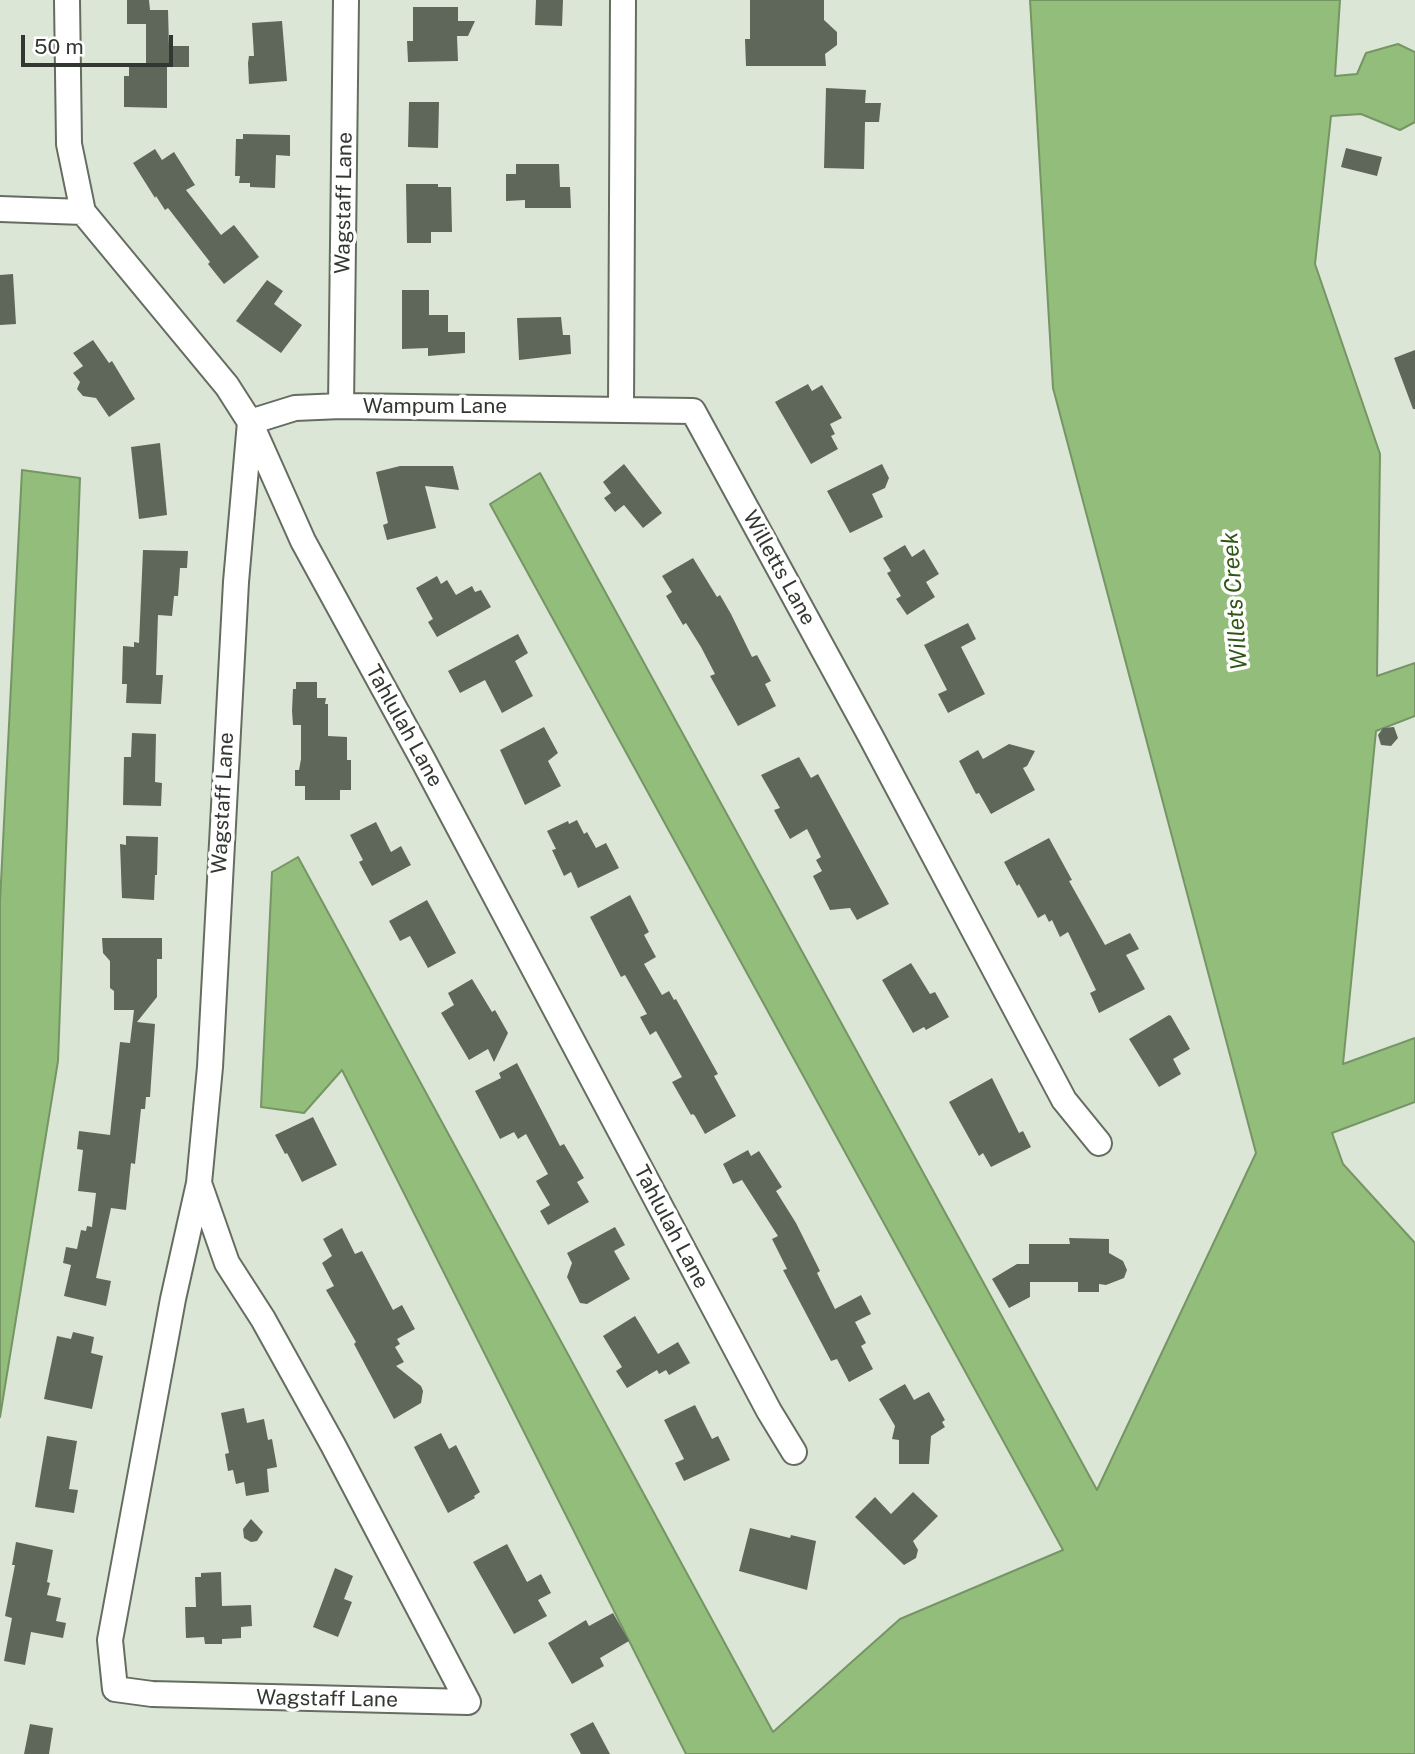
<!DOCTYPE html>
<html>
<head>
<meta charset="utf-8">
<style>
  body { margin:0 }
  #map { position:relative; width:1415px; height:1754px; overflow:hidden; background:#dce6d7; font-family:"Public Sans",sans-serif }
  canvas { display:block }
  .scale { position:absolute; left:21px; top:35px; width:152px; height:32px; box-sizing:border-box; border:4px solid #333731; border-top:0; padding-left:9px; font-size:21px; line-height:24px; white-space:nowrap; color:#333731; -webkit-text-stroke:5px #fff; paint-order:stroke }
</style>
</head>
<body>
<div id="map">
<canvas width="1415" height="1754"></canvas>
<div class="scale">50 m</div>
</div>
<script>
const c = document.querySelector('canvas').getContext('2d');
c.lineJoin = 'round';
function fillPath(path, color) { c.fillStyle = color; c.fill(path, 'evenodd'); }
function stroke(path, color, width, dash) { c.strokeStyle = color; c.lineWidth = width; c.lineCap = dash ? 'butt' : 'round'; c.setLineDash(dash || []); c.stroke(path); }
function drawText(font, color, halo, rows, align = 'center') {
  c.font = font + ' "Public Sans",sans-serif'; c.lineWidth = 7; c.setLineDash([]); c.textBaseline = 'middle'; c.strokeStyle = halo; c.fillStyle = color; for (const [text, x, y, turn = 0] of rows) {
    c.save(); c.translate(x, y); c.rotate((+turn || 0) * Math.PI / 180); c.textAlign = isNaN(turn) ? turn : align; if (halo) c.strokeText(text, 0, 0); c.fillText(text, 0, 0); c.restore();
  }
}
const water = new Path2D(`
  M 1030,0 L 1340,0 L 1335,76 L 1357,74 L 1366,53 L 1398,44 L 1415,52 L 1415,122 L 1400,130 L 1361,114 L 1331,116 L 1315,264 L 1380,454 L 1377,676 L 1415,663 L 1415,716 L 1376,731 L 1343,1064 L 1415,1038 L 1415,1102 L 1332,1133 L 1343,1164 L 1415,1243 L 1415,1754 L 686,1754 L 342,1070 L 304,1113 L 261,1107 L 272,872 L 298,857 L 773,1732 L 900,1619 L 1063,1550 L 490,504 L 540,473 L 1097,1490 L 1256,1153 L 1053,388 Z
  M 22,470 L 80,478 L 58,1061 L 0,1417 L 0,901 Z`);
fillPath(water, '#92bd7b');
stroke(water, '#769565', 2);
fillPath(new Path2D(`
  M 127,0 L 149,0 L 150,10 L 168,10 L 169,46 L 189,46 L 189,67 L 167,67 L 167,108 L 124,107 L 124,76 L 129,76 L 129,67 L 146,67 L 146,24 L 127,24 Z
  M 536,0 L 563,0 L 562,26 L 535,25 Z
  M 750,0 L 824,0 L 824,20 L 837,32 L 837,45 L 825,54 L 826,66 L 746,66 L 745,39 L 750,39 Z
  M 413,7 L 458,7 L 458,21 L 475,21 L 468,36 L 457,36 L 458,61 L 408,62 L 407,41 L 413,41 Z
  M 282,21 L 287,81 L 249,84 L 248,63 L 249,56 L 254,56 L 252,23 Z
  M 826,88 L 866,90 L 865,103 L 881,103 L 879,122 L 865,122 L 864,169 L 824,168 Z
  M 409,102 L 439,102 L 438,148 L 408,147 Z
  M 243,134 L 290,135 L 290,156 L 276,155 L 275,188 L 250,187 L 250,183 L 239,183 L 240,176 L 235,176 L 236,139 L 243,139 Z
  M 1346,148 L 1382,157 L 1377,176 L 1341,167 Z
  M 155,149 L 162,160 L 174,152 L 195,185 L 186,190 L 221,235 L 234,225 L 259,257 L 224,284 L 208,264 L 210,262 L 168,208 L 165,210 L 156,196 L 155,198 L 133,163 Z
  M 516,164 L 559,164 L 560,187 L 570,187 L 571,208 L 525,208 L 525,200 L 506,201 L 506,174 L 516,174 Z
  M 406,184 L 438,184 L 438,187 L 451,187 L 452,232 L 431,232 L 431,243 L 407,243 Z
  M 13,274 L 16,324 L 0,325 L 0,275 Z
  M 267,280 L 283,291 L 274,304 L 302,325 L 281,353 L 236,321 Z
  M 402,290 L 429,290 L 429,315 L 448,315 L 448,332 L 465,332 L 465,353 L 428,356 L 428,348 L 402,349 Z
  M 561,317 L 563,335 L 570,335 L 571,354 L 519,360 L 517,318 Z
  M 93,340 L 109,363 L 112,361 L 135,399 L 109,417 L 96,398 L 83,396 L 77,389 L 80,382 L 73,373 L 83,366 L 73,353 Z
  M 1415,350 L 1415,409 L 1413,409 L 1394,358 Z
  M 808,384 L 812,391 L 822,385 L 842,418 L 830,424 L 835,434 L 831,436 L 838,449 L 811,464 L 775,402 Z
  M 160,443 L 167,515 L 139,519 L 131,447 Z
  M 624,464 L 662,513 L 643,528 L 624,505 L 615,512 L 604,498 L 611,493 L 603,482 Z
  M 882,464 L 889,478 L 885,488 L 872,494 L 883,517 L 850,533 L 827,491 Z
  M 400,466 L 453,466 L 459,490 L 425,486 L 436,528 L 387,540 L 383,525 L 388,523 L 376,472 Z
  M 905,545 L 912,557 L 924,549 L 939,574 L 926,582 L 935,597 L 907,615 L 896,599 L 901,596 L 887,573 L 891,571 L 883,558 Z
  M 143,550 L 188,551 L 187,568 L 180,568 L 178,596 L 174,596 L 172,616 L 158,615 L 156,675 L 163,675 L 161,704 L 126,703 L 127,684 L 122,684 L 123,646 L 134,647 L 134,642 L 139,643 Z
  M 693,558 L 717,597 L 720,595 L 731,614 L 752,657 L 757,655 L 771,681 L 765,684 L 776,706 L 738,726 L 710,676 L 715,674 L 701,647 L 686,623 L 683,625 L 666,596 L 672,592 L 662,576 Z
  M 437,576 L 441,584 L 447,580 L 456,595 L 472,586 L 475,592 L 481,590 L 491,607 L 437,637 L 428,622 L 433,619 L 416,588 Z
  M 968,623 L 976,639 L 961,647 L 985,694 L 948,713 L 938,694 L 947,690 L 924,645 Z
  M 518,634 L 528,653 L 515,661 L 533,696 L 502,713 L 485,680 L 460,693 L 448,671 Z
  M 296,682 L 317,682 L 317,698 L 326,698 L 325,704 L 328,704 L 328,736 L 347,737 L 347,760 L 351,760 L 351,790 L 340,790 L 340,800 L 305,800 L 305,786 L 295,786 L 295,770 L 299,770 L 301,759 L 301,725 L 293,725 L 292,711 L 293,689 L 296,689 Z
  M 544,727 L 558,753 L 548,761 L 561,786 L 525,805 L 500,750 Z
  M 1394,727 L 1398,738 L 1391,746 L 1381,745 L 1378,735 L 1383,728 Z
  M 132,733 L 156,734 L 155,782 L 162,783 L 161,806 L 123,805 L 124,757 L 131,757 Z
  M 1009,744 L 1035,751 L 1027,766 L 1023,768 L 1035,790 L 991,814 L 979,793 L 976,794 L 959,761 L 978,750 L 983,759 Z
  M 799,757 L 811,778 L 818,774 L 889,904 L 857,920 L 850,908 L 830,910 L 813,876 L 822,871 L 816,860 L 821,857 L 807,829 L 790,839 L 774,810 L 780,808 L 761,775 Z
  M 577,820 L 584,834 L 587,832 L 596,848 L 606,843 L 619,868 L 578,888 L 571,872 L 564,876 L 552,850 L 556,849 L 547,831 L 568,821 L 569,824 Z
  M 376,822 L 391,852 L 401,846 L 411,865 L 372,886 L 359,862 L 363,860 L 350,835 Z
  M 126,836 L 158,837 L 157,875 L 155,875 L 154,900 L 122,898 L 120,844 L 126,845 Z
  M 1049,838 L 1072,880 L 1069,881 L 1105,945 L 1130,933 L 1139,949 L 1126,955 L 1145,989 L 1099,1013 L 1090,993 L 1096,990 L 1068,932 L 1060,937 L 1052,920 L 1049,922 L 1045,914 L 1038,918 L 1019,884 L 1017,886 L 1004,862 Z
  M 630,895 L 649,932 L 644,935 L 656,957 L 644,964 L 662,995 L 669,991 L 674,1000 L 676,999 L 718,1074 L 714,1076 L 736,1116 L 705,1134 L 695,1116 L 693,1114 L 691,1115 L 672,1082 L 682,1077 L 656,1031 L 650,1035 L 640,1017 L 647,1014 L 625,975 L 621,977 L 590,917 Z
  M 427,900 L 456,953 L 428,968 L 410,936 L 400,941 L 389,921 Z
  M 102,938 L 162,938 L 162,959 L 157,959 L 157,997 L 137,1022 L 155,1024 L 150,1097 L 146,1097 L 145,1109 L 141,1109 L 135,1164 L 131,1163 L 126,1210 L 111,1208 L 96,1278 L 111,1281 L 106,1306 L 64,1296 L 71,1265 L 63,1263 L 66,1247 L 77,1249 L 81,1230 L 86,1231 L 87,1226 L 92,1227 L 96,1193 L 78,1191 L 83,1150 L 77,1149 L 79,1131 L 110,1135 L 120,1042 L 130,1043 L 134,1010 L 114,1010 L 114,991 L 110,988 L 110,961 L 103,953 Z
  M 911,963 L 930,994 L 935,992 L 949,1017 L 926,1030 L 924,1027 L 913,1033 L 882,980 Z
  M 472,979 L 492,1012 L 495,1010 L 508,1033 L 494,1062 L 488,1049 L 469,1060 L 441,1013 L 454,1005 L 448,993 Z
  M 1169,1015 L 1171,1016 L 1190,1049 L 1173,1059 L 1181,1074 L 1159,1087 L 1129,1039 Z
  M 517,1063 L 560,1146 L 564,1144 L 584,1178 L 577,1182 L 589,1202 L 548,1225 L 540,1211 L 550,1205 L 536,1181 L 548,1174 L 526,1134 L 518,1139 L 514,1132 L 500,1139 L 475,1091 L 501,1078 L 499,1073 Z
  M 992,1078 L 1019,1133 L 1023,1131 L 1031,1147 L 991,1167 L 983,1153 L 979,1156 L 949,1102 Z
  M 313,1117 L 337,1165 L 302,1182 L 287,1153 L 285,1154 L 275,1135 Z
  M 748,1150 L 751,1156 L 759,1151 L 782,1187 L 776,1191 L 796,1223 L 820,1271 L 817,1273 L 835,1309 L 861,1295 L 871,1314 L 855,1322 L 866,1343 L 861,1346 L 873,1369 L 849,1382 L 837,1359 L 831,1361 L 783,1270 L 787,1269 L 772,1239 L 778,1236 L 742,1180 L 733,1184 L 723,1164 Z
  M 615,1227 L 625,1245 L 614,1251 L 630,1279 L 587,1304 L 580,1303 L 567,1277 L 572,1263 L 567,1253 Z
  M 342,1228 L 355,1254 L 362,1251 L 393,1310 L 402,1305 L 415,1329 L 397,1339 L 400,1344 L 395,1347 L 404,1362 L 396,1366 L 421,1386 L 423,1391 L 421,1403 L 394,1419 L 354,1344 L 356,1342 L 326,1290 L 334,1286 L 322,1263 L 332,1256 L 323,1239 Z
  M 1069,1238 L 1109,1239 L 1109,1253 L 1123,1261 L 1127,1270 L 1124,1278 L 1106,1285 L 1099,1284 L 1099,1292 L 1078,1292 L 1078,1282 L 1030,1282 L 1030,1297 L 1009,1308 L 992,1279 L 1017,1264 L 1029,1264 L 1029,1244 L 1070,1244 Z
  M 635,1316 L 658,1354 L 678,1342 L 690,1363 L 669,1375 L 666,1370 L 659,1374 L 657,1370 L 627,1388 L 616,1371 L 622,1367 L 603,1336 Z
  M 73,1332 L 94,1337 L 91,1353 L 103,1356 L 92,1409 L 44,1399 L 57,1336 L 71,1339 Z
  M 905,1384 L 914,1400 L 929,1392 L 945,1420 L 942,1422 L 945,1427 L 931,1436 L 929,1464 L 899,1464 L 899,1440 L 892,1439 L 895,1426 L 879,1399 Z
  M 695,1405 L 712,1439 L 718,1436 L 730,1460 L 684,1481 L 675,1463 L 684,1459 L 664,1420 Z
  M 244,1408 L 247,1423 L 264,1419 L 268,1440 L 272,1439 L 277,1467 L 267,1469 L 269,1492 L 246,1496 L 244,1482 L 236,1484 L 233,1470 L 228,1471 L 225,1454 L 229,1453 L 221,1413 Z
  M 441,1433 L 449,1449 L 456,1445 L 480,1492 L 474,1496 L 475,1498 L 448,1513 L 414,1447 Z
  M 47,1436 L 77,1441 L 69,1489 L 78,1490 L 74,1513 L 35,1507 Z
  M 913,1492 L 938,1516 L 913,1541 L 918,1550 L 916,1558 L 904,1565 L 855,1517 L 875,1497 L 891,1514 Z
  M 251,1519 L 263,1532 L 257,1541 L 251,1542 L 244,1538 L 243,1529 Z
  M 750,1528 L 790,1538 L 791,1535 L 816,1541 L 807,1590 L 739,1571 Z
  M 16,1542 L 53,1550 L 47,1582 L 50,1583 L 47,1595 L 61,1598 L 56,1621 L 66,1623 L 63,1638 L 31,1632 L 25,1665 L 4,1661 L 12,1618 L 5,1616 L 15,1565 L 12,1565 Z
  M 507,1544 L 527,1582 L 541,1574 L 551,1593 L 538,1600 L 547,1616 L 514,1634 L 473,1562 Z
  M 335,1568 L 353,1576 L 344,1599 L 352,1602 L 338,1637 L 313,1627 Z
  M 221,1572 L 222,1606 L 251,1605 L 252,1626 L 241,1627 L 241,1638 L 222,1639 L 222,1644 L 205,1644 L 204,1637 L 186,1638 L 185,1607 L 196,1607 L 195,1577 L 201,1577 L 201,1573 Z
  M 613,1613 L 629,1641 L 600,1658 L 604,1666 L 572,1684 L 548,1643 L 586,1620 L 589,1626 Z
  M 593,1722 L 610,1754 L 581,1754 L 570,1734 Z
  M 30,1724 L 53,1728 L 49,1754 L 24,1754 Z`), '#5f675a');
const street = new Path2D(`
  M 67,0 L 69,144 L 83,212 L 227,386 L 250,422 L 303,541 L 423,760 L 769,1411 L 794,1452
  M 0,209 L 83,212
  M 341,406 L 346,0
  M 621,408 L 623,0
  M 199,1183 L 210,1067 L 236,582 L 250,422 L 295,408 L 341,406 L 693,411 L 870,735 L 1064,1100 L 1099,1143
  M 199,1183 L 227,1263 L 263,1319 L 333,1445 L 468,1702 L 152,1694 L 115,1689 L 110,1640 L 173,1299 Z`);
stroke(street, '#646d60', 28);
stroke(street, '#fff', 24);
drawText('21px', '#333731', '#fff', [
  ["Wagstaff Lane",344,203,-89],
  ["Wampum Lane",435,407],
  ["Willetts Lane",779,568,61],
  ["Tahlulah Lane",404,726,61],
  ["Wagstaff Lane",223,803,-87],
  ["Tahlulah Lane",671,1227,62],
  ["Wagstaff Lane",327,1699,1]
]);
drawText('italic 23px', '#2f5713', '#fff', [
  ["Willets Creek",1235,601,-94]
]);
</script>
</body>
</html>
